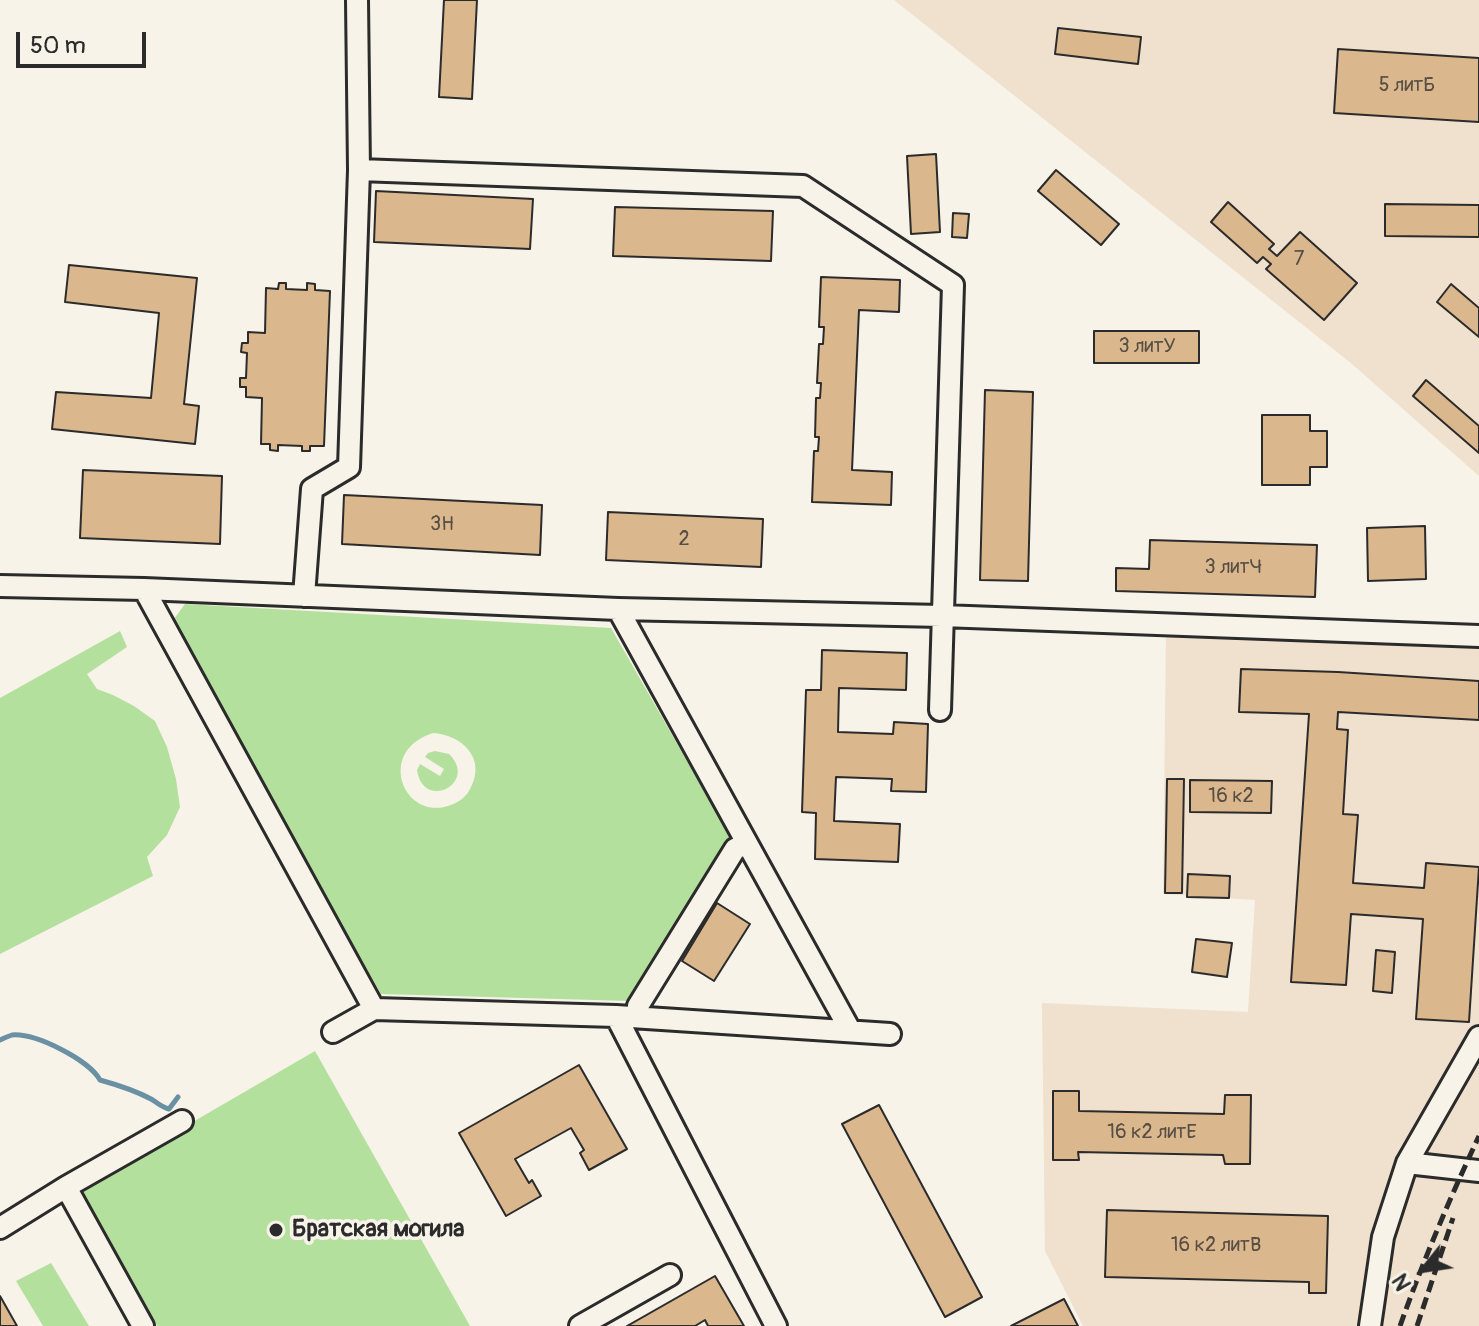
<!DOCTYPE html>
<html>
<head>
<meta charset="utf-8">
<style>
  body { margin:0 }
  #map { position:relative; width:1479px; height:1326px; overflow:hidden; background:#f7f3e8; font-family:Pangolin,sans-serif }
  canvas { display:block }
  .north { position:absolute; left:1383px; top:1230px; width:80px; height:80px; -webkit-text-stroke:6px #f7f3e8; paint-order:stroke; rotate:240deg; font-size:22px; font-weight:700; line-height:32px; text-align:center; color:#2b2b2b }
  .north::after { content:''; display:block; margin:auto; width:28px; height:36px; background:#2b2b2b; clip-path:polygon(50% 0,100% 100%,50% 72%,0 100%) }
  .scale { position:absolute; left:16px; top:32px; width:130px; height:36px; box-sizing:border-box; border:4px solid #2b2b2b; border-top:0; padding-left:10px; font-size:24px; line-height:28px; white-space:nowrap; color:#2b2b2b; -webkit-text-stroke:6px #f7f3e8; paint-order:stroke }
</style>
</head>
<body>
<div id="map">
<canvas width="1479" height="1326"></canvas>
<div class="north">N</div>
<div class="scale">50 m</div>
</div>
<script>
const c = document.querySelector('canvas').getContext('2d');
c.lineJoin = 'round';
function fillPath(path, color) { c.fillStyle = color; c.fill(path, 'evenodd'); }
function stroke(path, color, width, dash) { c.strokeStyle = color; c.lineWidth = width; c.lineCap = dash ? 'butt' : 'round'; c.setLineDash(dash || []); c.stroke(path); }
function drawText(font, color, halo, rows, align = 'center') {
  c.font = font + ' Pangolin,sans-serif'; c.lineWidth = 7; c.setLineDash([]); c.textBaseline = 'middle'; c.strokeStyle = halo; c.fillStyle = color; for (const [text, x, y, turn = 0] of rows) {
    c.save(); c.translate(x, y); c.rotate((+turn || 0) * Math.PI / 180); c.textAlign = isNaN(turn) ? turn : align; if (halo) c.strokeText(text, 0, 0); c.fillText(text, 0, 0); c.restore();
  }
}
fillPath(new Path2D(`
  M 894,0 L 1479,0 L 1479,476 L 1352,364 Z
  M 1166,631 L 1479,649 L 1479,1326 L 1083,1326 L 1045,1251 L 1042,1003 L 1248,1012 L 1255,900 L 1163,894 Z`), '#efe1cd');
fillPath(new Path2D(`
  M 185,604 L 611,628 L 731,838 L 630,1001 L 381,994 L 171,623 ZM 433,733 C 462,735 486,758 471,787 C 467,797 458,803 448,806 C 403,820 376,751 433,733 Z
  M 120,631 L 127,647 L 87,674 L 97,689 L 113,695 L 134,706 L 155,721 L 167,747 L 176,779 L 180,807 L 167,835 L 147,857 L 153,876 L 0,954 L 0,698 Z
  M 435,751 L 449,754 C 479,783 423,812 417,770 L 420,764 L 440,776 L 444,769 L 425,757 L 428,753 Z
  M 315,1051 L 470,1326 L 157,1326 L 79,1188 Z
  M 51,1263 L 89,1326 L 43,1326 L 16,1281 Z`), '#b4e09e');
stroke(new Path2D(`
  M 0,1040 C 2,1039 9,1036 12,1035 C 36,1033 89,1060 100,1080 C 118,1085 136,1091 151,1099 C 158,1103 161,1107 169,1109 L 178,1097`), '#6a90a4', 5);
const building = new Path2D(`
  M 444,0 L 477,0 L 472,99 L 439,97 Z
  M 1058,28 L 1141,37 L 1138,64 L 1055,54 Z
  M 1338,49 L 1479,58 L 1479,122 L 1334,113 Z
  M 936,154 L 940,232 L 911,234 L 907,156 Z
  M 1056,170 L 1119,224 L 1101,245 L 1038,191 Z
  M 376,191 L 533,199 L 530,249 L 374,242 Z
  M 1228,202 L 1274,244 L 1269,249 L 1277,256 L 1300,232 L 1357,283 L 1324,320 L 1266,269 L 1271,264 L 1263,257 L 1257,263 L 1211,222 Z
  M 1385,204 L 1479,205 L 1479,237 L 1385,236 Z
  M 615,207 L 773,211 L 771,261 L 613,256 Z
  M 953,213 L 969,214 L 967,238 L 952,237 Z
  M 69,265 L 197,278 L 184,404 L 199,406 L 195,444 L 52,429 L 56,392 L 151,398 L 159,313 L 65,302 Z
  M 821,277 L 900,280 L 899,312 L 859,310 L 852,470 L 892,472 L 891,505 L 812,502 L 814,451 L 818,451 L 819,437 L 815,437 L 816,398 L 820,398 L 821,383 L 817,383 L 819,344 L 823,344 L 824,327 L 819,327 Z
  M 279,283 L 286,283 L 286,289 L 307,290 L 307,283 L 315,284 L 315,290 L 330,291 L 324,446 L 310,446 L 310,451 L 302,451 L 302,446 L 278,445 L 278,451 L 270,450 L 270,444 L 261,444 L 262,398 L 246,397 L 246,387 L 240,387 L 240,378 L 246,378 L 247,353 L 241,352 L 242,343 L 248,343 L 248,332 L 265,333 L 266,288 L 278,289 Z
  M 1451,284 L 1479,308 L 1479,337 L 1437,302 Z
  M 1094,331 L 1199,331 L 1199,363 L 1094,363 Z
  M 1426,380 L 1479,426 L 1479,453 L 1413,396 Z
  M 985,390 L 1033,392 L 1028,581 L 980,580 Z
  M 1262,415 L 1310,415 L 1310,431 L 1327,431 L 1327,467 L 1310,467 L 1310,485 L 1262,485 Z
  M 83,470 L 222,476 L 220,544 L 80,538 Z
  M 344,495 L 542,505 L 540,555 L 342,544 Z
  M 608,512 L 763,519 L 761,567 L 606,560 Z
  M 1425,526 L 1426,579 L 1368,581 L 1367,528 Z
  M 1150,540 L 1317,545 L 1315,597 L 1116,591 L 1116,568 L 1149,569 Z
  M 822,650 L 907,653 L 906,690 L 839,688 L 838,732 L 893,734 L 894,722 L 928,724 L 926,792 L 891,791 L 892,779 L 836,777 L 834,821 L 900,824 L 898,862 L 815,859 L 816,813 L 802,812 L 806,690 L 821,690 Z
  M 1241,669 L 1338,672 L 1479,681 L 1479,720 L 1338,712 L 1337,729 L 1348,730 L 1343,814 L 1358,815 L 1353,883 L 1424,888 L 1426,863 L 1479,867 L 1469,1022 L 1416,1019 L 1423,919 L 1351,914 L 1346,985 L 1291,982 L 1309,714 L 1239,712 Z
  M 1167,779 L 1184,779 L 1182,893 L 1165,893 Z
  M 1190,780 L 1272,781 L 1271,813 L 1190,812 Z
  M 1188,874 L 1230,876 L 1229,898 L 1187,897 Z
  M 717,903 L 750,924 L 714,981 L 682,961 Z
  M 1196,939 L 1232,943 L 1227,977 L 1192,972 Z
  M 1376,950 L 1395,952 L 1392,993 L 1373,991 Z
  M 579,1065 L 627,1149 L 589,1170 L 580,1153 L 584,1150 L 571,1128 L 515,1159 L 529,1183 L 532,1180 L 541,1196 L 506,1216 L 459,1133 Z
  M 1053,1091 L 1079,1091 L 1079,1111 L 1224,1114 L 1225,1095 L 1251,1095 L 1250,1164 L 1225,1164 L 1223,1155 L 1078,1152 L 1079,1160 L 1053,1160 Z
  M 879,1105 L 982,1297 L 945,1317 L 842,1124 Z
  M 1107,1210 L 1328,1216 L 1326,1293 L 1309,1293 L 1309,1282 L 1105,1277 Z
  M 715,1276 L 744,1326 L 708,1326 L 705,1320 L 695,1326 L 627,1326 Z
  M 0,1296 L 17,1326 L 0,1326 Z
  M 1064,1299 L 1078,1326 L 1011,1326 Z`);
fillPath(building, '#dbb78d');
stroke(building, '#2b2b2b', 2);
const minor = new Path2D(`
  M 359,170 L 803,186 L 953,285 L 940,710
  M 0,586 L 144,589 L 618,609 L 942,616 L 1479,636
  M 144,589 L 374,1009 L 616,1016 L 890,1034
  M 304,596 L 312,489 L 349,467 L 359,170 L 357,0
  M 618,609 L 850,1030
  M 616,1016 L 776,1326
  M 637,1017 L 638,1006 L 735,849 L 747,843
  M 333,1032 L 374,1009
  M 1407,1163 L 1479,1171
  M 66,1187 L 143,1326
  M 0,1228 L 66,1187 L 182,1121
  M 580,1326 L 670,1275
  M 1370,1326 L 1383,1237 L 1407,1163 L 1479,1037`);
stroke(minor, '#2b2b2b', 26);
stroke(minor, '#f7f3e8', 20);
stroke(new Path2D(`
  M 1400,1326 C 1423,1261 1450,1198 1479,1136
  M 1417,1326 L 1453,1218`), '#2b2b2b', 5, [12, 6]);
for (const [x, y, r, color] of [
  [276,1230,8,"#2b2b2b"]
]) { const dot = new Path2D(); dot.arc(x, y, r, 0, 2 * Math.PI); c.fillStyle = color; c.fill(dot); stroke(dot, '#f7f3e8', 3); }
drawText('20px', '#574e44', null, [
  ["5 литБ",1407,86],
  ["7",1299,260],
  ["3 литУ",1147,347],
  ["3Н",442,525],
  ["2",684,540],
  ["3 литЧ",1233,568],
  ["16 к2",1231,797],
  ["16 к2 литЕ",1152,1133],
  ["16 к2 литВ",1216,1246]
]);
drawText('bold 24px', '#2b2b2b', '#f7f3e8', [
  ["Братская могила",292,1230]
], 'left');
</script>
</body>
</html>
